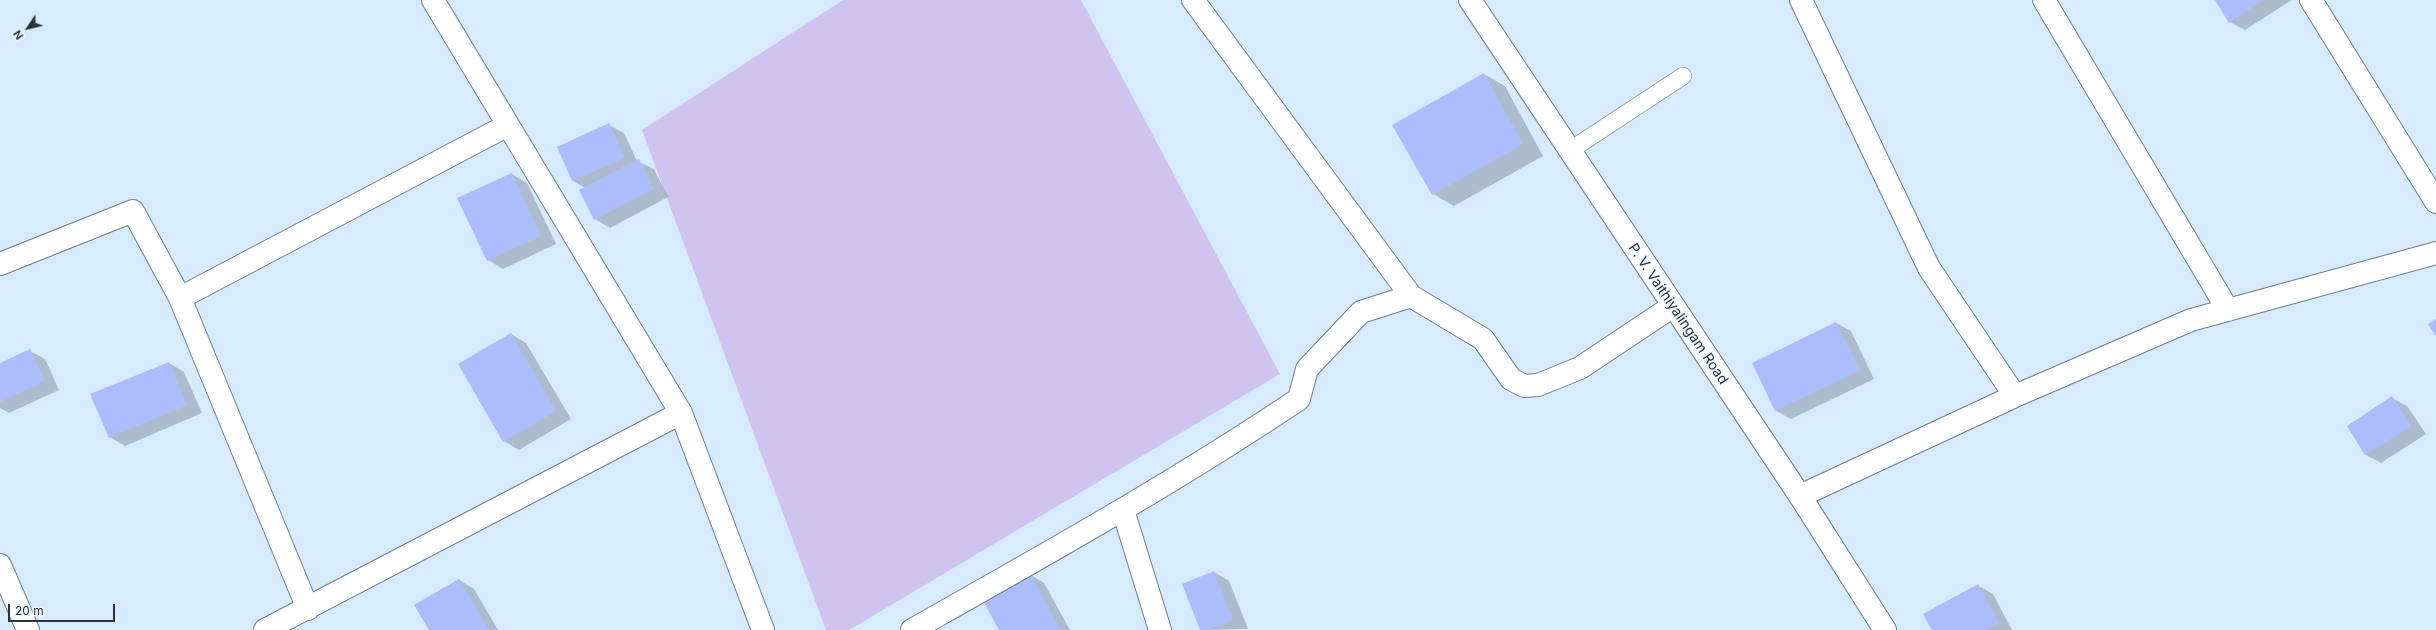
<!DOCTYPE html>
<html>
<head>
<meta charset="utf-8">
<style>
  body { margin:0 }
  #map { position:relative; width:2436px; height:630px; overflow:hidden; background:#d7ebff; font-family:Inter,sans-serif }
  canvas { display:block }
  .north { position:absolute; left:8px; top:8px; width:40px; height:40px; -webkit-text-stroke:3px #eff7ff; paint-order:stroke; rotate:235deg; font-size:11px; font-weight:700; line-height:16px; text-align:center; color:#2b333a }
  .north::after { content:''; display:block; margin:auto; width:14px; height:18px; background:#2b333a; clip-path:polygon(50% 0,100% 100%,50% 72%,0 100%) }
  .scale { position:absolute; left:8px; top:604px; width:107px; height:18px; box-sizing:border-box; border:2px solid #2b333a; border-top:0; padding-left:5px; font-size:12px; line-height:14px; white-space:nowrap; color:#2b333a; -webkit-text-stroke:3px #eff7ff; paint-order:stroke }
</style>
</head>
<body>
<div id="map">
<canvas width="2436" height="630"></canvas>
<div class="north">N</div>
<div class="scale">20 m</div>
</div>
<script>
const c = document.querySelector('canvas').getContext('2d');
c.lineJoin = 'round';
function fillPath(path, color) { c.fillStyle = color; c.fill(path, 'evenodd'); }
function stroke(path, color, width, dash) { c.strokeStyle = color; c.lineWidth = width; c.lineCap = dash ? 'butt' : 'round'; c.setLineDash(dash || []); c.stroke(path); }
function drawText(font, color, halo, rows, align = 'center') {
  c.font = font + ' Inter,sans-serif'; c.lineWidth = 3; c.setLineDash([]); c.textBaseline = 'middle'; c.strokeStyle = halo; c.fillStyle = color; for (const [text, x, y, turn = 0] of rows) {
    c.save(); c.translate(x, y); c.rotate((+turn || 0) * Math.PI / 180); c.textAlign = isNaN(turn) ? turn : align; if (halo) c.strokeText(text, 0, 0); c.fillText(text, 0, 0); c.restore();
  }
}
fillPath(new Path2D(`
  M 843,0 L 1081,0 L 1280,374 L 849,630 L 826,630 L 642,130 Z`), '#cfc4f0');
fillPath(new Path2D(`
  M 2216,0 L 2292,0 L 2245,30 L 2230,22 Z
  M 1484,74 L 1505,86 L 1543,156 L 1454,206 L 1433,194 L 1394,125 Z
  M 609,125 L 624,133 L 637,161 L 654,169 L 668,197 L 610,228 L 595,219 L 585,188 L 573,181 L 558,147 Z
  M 512,174 L 527,183 L 556,244 L 503,269 L 488,260 Z
  M 1836,323 L 1851,331 L 1874,379 L 1791,419 L 1776,411 L 1753,363 Z
  M 511,334 L 526,343 L 571,419 L 519,450 L 504,441 Z
  M 30,351 L 45,359 L 59,390 L 9,413 L 0,408 L 0,364 Z
  M 169,363 L 184,372 L 202,413 L 125,446 L 110,437 Z
  M 2392,398 L 2407,406 L 2426,434 L 2381,463 L 2366,455 L 2348,427 Z
  M 1214,572 L 1229,581 L 1248,629 L 1201,630 Z
  M 1029,574 L 1044,583 L 1070,630 L 1000,630 Z
  M 459,580 L 474,589 L 498,630 L 430,630 Z
  M 1977,585 L 1993,594 L 2012,630 L 1933,630 Z`), '#0003');
fillPath(new Path2D(`
  M 2215,0 L 2264,0 L 2229,23 Z
  M 1484,73 L 1523,144 L 1432,195 L 1392,125 Z
  M 609,123 L 625,158 L 572,181 L 557,147 Z
  M 639,159 L 654,189 L 594,220 L 579,190 Z
  M 512,173 L 541,236 L 487,261 L 457,198 Z
  M 2436,319 L 2436,336 L 2428,324 Z
  M 1836,322 L 1860,370 L 1775,411 L 1752,363 Z
  M 511,333 L 556,411 L 503,442 L 458,364 Z
  M 30,349 L 45,381 L 0,402 L 0,363 Z
  M 169,362 L 187,405 L 109,438 L 90,394 Z
  M 2392,396 L 2411,426 L 2365,455 L 2347,426 Z
  M 1214,571 L 1233,620 L 1206,630 L 1200,630 L 1182,584 Z
  M 1029,573 L 1061,630 L 999,630 L 982,599 Z
  M 459,579 L 489,630 L 429,630 L 414,605 Z
  M 1978,584 L 1999,623 L 1986,630 L 1932,630 L 1923,614 Z`), '#abbdfd');
const lane = new Path2D(`
  M 1569,151 L 1683,76`);
const street = new Path2D(`
  M 433,0 L 681,413 L 763,630
  M 1193,0 L 1411,296
  M 1801,0 L 1929,268 L 2015,396
  M 2044,0 L 2228,310
  M 0,264 L 133,211 L 180,298 L 308,609
  M 180,298 L 508,125
  M 1800,496 L 2015,396 L 2191,320 L 2436,253
  M 1123,510 L 1160,630
  M 0,565 L 28,630
  M 265,630 L 681,413
  M 912,630 C 1043,556 1174,483 1299,399 L 1307,369 L 1361,312 L 1411,296 L 1483,339 L 1511,379 L 1524,386 L 1538,385 L 1580,368 L 1673,306`);
const secondary = new Path2D(`
  M 1470,0 L 1800,496 L 1885,630
  M 2311,0 L 2436,202`);
stroke(lane, '#6d7f90', 18);
stroke(street, '#6d7f90', 24);
stroke(secondary, '#6d7f90', 24);
stroke(lane, '#fff', 17);
stroke(street, '#fff', 22);
stroke(secondary, '#fff', 22);
drawText('14px', '#2b333a', '#eff7ff', [
  ["P. V. Vaithiyalingam Road",1678,314,56]
]);
</script>
</body>
</html>
